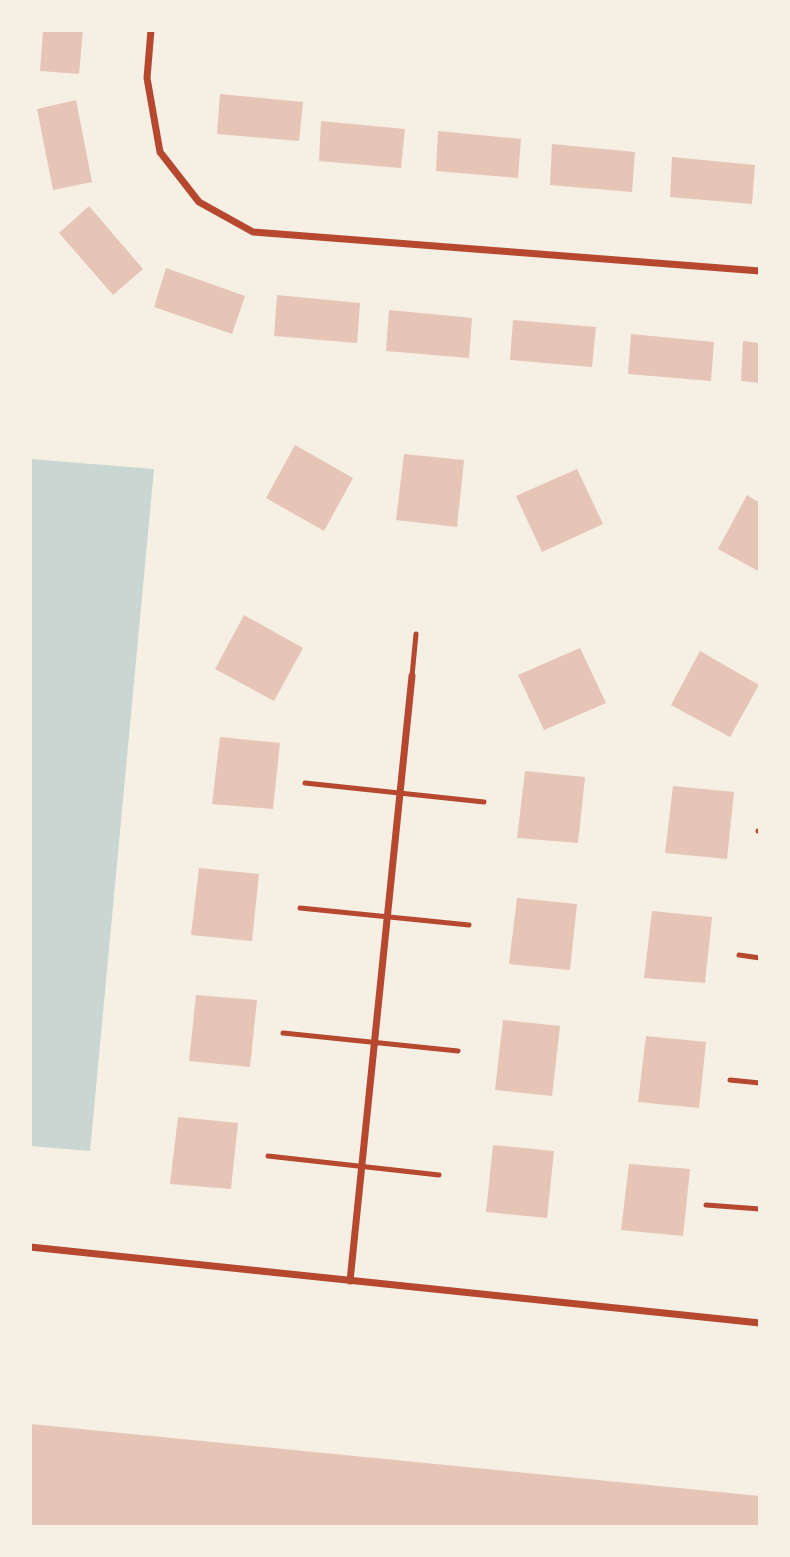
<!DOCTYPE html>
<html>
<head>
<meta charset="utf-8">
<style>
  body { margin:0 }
  #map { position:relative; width:790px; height:1557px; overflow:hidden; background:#f6efe4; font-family:"Fira Sans Condensed",sans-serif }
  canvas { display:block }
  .frame { position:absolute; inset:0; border:32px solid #f6efe4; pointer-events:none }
</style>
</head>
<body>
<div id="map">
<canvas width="790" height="1557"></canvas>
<div class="frame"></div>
</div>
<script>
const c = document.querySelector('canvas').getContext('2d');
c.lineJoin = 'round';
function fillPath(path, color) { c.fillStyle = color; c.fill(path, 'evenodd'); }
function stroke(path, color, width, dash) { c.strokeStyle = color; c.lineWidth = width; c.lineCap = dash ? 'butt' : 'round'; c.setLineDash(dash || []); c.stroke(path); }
fillPath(new Path2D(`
  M 30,459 L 154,469 L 90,1151 L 30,1146 Z`), '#c9d6d2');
fillPath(new Path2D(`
  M 43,30 L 83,30 L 79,74 L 40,71 Z
  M 220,94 L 303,102 L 299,141 L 217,134 Z
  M 76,100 L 92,182 L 53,190 L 37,109 Z
  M 321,121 L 405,129 L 401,168 L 319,161 Z
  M 438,131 L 521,139 L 518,178 L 436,171 Z
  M 552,144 L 635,152 L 632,192 L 550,185 Z
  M 672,157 L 755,165 L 752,204 L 670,197 Z
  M 89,206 L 143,269 L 113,295 L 59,233 Z
  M 166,268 L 245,296 L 232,334 L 154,307 Z
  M 277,295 L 360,303 L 357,343 L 274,336 Z
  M 389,310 L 472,318 L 469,358 L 386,351 Z
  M 513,320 L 596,327 L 592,367 L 510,360 Z
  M 631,334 L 714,342 L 711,381 L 628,374 Z
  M 743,341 L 760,343 L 760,383 L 741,381 Z
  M 295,445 L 353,478 L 324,531 L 266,498 Z
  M 404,454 L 464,460 L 457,527 L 396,520 Z
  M 577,469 L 603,524 L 542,552 L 516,496 Z
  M 747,495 L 760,503 L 760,572 L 718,549 Z
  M 244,615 L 303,648 L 274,701 L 215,669 Z
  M 580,648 L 606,703 L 544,730 L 518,675 Z
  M 700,651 L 759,685 L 730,737 L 671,705 Z
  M 220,737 L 280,743 L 273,809 L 212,804 Z
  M 525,771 L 585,777 L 578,843 L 517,838 Z
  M 673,786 L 734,792 L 727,859 L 665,853 Z
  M 199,868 L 259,874 L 252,941 L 191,935 Z
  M 517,898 L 577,904 L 570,970 L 509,964 Z
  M 652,911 L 712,917 L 705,983 L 644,978 Z
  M 196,995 L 257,1000 L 250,1067 L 189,1061 Z
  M 503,1020 L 560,1026 L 552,1096 L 495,1090 Z
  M 646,1036 L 706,1042 L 699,1108 L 638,1102 Z
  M 178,1117 L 238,1123 L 231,1189 L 170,1184 Z
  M 493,1145 L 554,1151 L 547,1218 L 486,1212 Z
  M 629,1164 L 690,1169 L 683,1236 L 621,1230 Z
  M 30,1424 L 760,1496 L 760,1527 L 30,1527 Z`), '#e6c5b7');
stroke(new Path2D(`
  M 412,676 L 416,634
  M 305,783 L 484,802
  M 758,831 L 760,831
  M 300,908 L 469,925
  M 739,955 L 760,958
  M 283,1033 L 458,1051
  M 730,1080 L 760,1083
  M 268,1156 L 439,1175
  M 706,1205 L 760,1209`), '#b5482f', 5);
stroke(new Path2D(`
  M 151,30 L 147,78 L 160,152 L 199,202 L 253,232 L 760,271
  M 30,1247 L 760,1323
  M 350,1281 L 412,676`), '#b5482f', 7);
</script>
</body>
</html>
